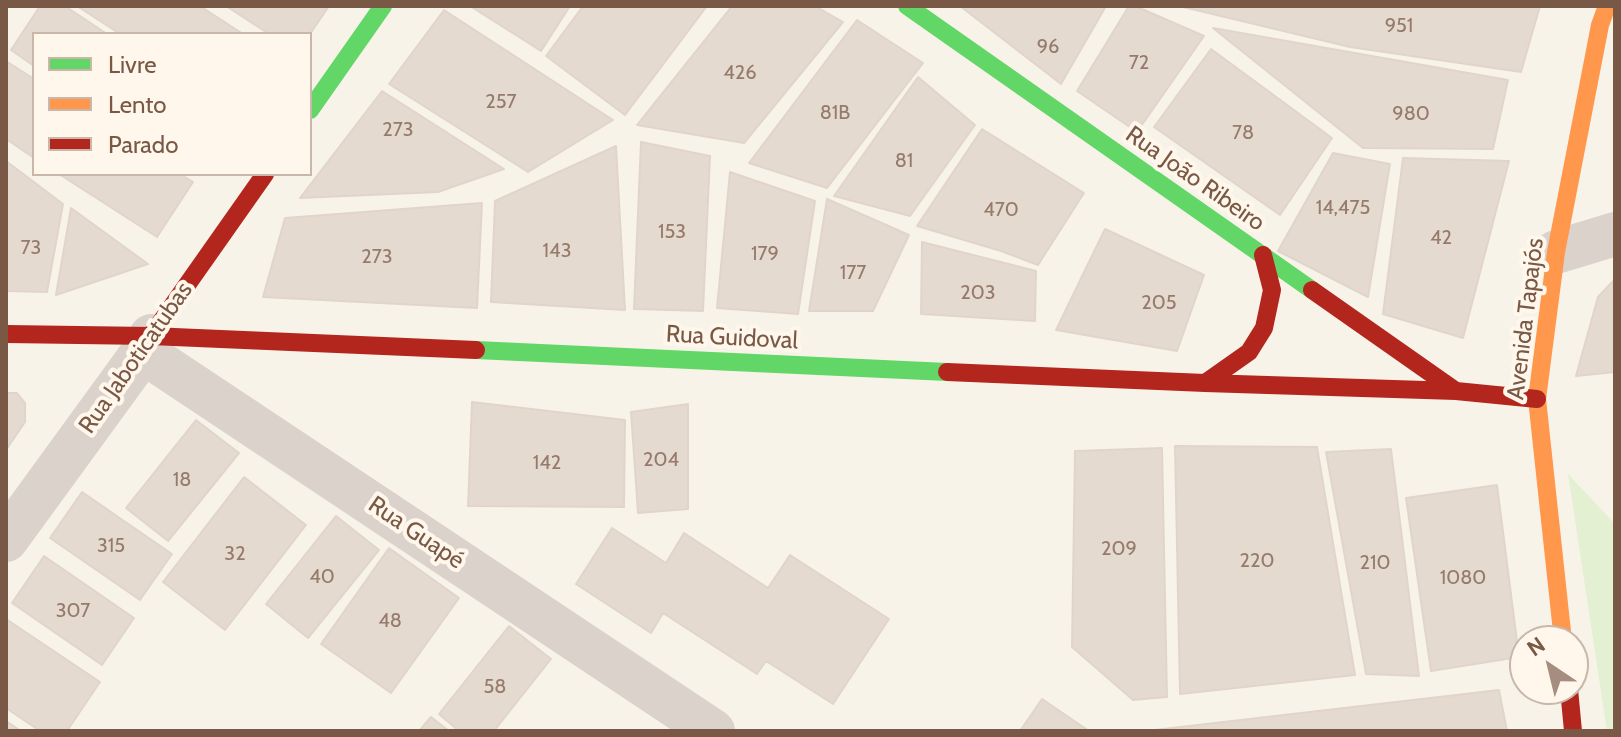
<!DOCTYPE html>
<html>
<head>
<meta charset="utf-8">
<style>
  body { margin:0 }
  #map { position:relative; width:1621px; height:737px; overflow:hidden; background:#f8f3e9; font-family:Cabin,sans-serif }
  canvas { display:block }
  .frame { position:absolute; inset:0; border:8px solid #795846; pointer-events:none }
  .legend { position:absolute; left:32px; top:32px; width:280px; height:144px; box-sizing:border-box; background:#fff7eb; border:2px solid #c9b7a9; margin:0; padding:10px 14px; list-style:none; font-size:24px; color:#795846 }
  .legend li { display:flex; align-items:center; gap:16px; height:40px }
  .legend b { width:40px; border:2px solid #c9b7a9 }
  .north { position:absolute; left:1509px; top:625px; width:80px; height:80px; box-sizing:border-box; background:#fff7eb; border:2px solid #c9b7a9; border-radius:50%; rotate:325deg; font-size:22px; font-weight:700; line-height:32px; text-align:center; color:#795846 }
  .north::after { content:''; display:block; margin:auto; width:28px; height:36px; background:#a58e7f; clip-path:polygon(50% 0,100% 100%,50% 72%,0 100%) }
</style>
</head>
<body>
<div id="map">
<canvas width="1621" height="737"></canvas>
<div class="frame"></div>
<ul class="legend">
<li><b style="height:10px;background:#63d668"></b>Livre</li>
<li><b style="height:10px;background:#ff974d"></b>Lento</li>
<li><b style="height:10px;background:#b3261e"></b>Parado</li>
</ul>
<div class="north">N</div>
</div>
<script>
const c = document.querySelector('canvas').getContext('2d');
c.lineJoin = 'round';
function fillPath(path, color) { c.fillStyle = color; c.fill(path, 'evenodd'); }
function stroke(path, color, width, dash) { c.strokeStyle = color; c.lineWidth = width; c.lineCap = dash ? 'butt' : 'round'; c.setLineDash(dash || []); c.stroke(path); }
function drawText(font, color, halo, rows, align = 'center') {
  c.font = font + ' Cabin,sans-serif'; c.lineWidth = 8; c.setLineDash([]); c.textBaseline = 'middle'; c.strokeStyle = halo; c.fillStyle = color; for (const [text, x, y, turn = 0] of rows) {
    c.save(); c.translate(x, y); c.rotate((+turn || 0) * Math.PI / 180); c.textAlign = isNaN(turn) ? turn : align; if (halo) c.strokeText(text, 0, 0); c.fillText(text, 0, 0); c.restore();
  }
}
fillPath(new Path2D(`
  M 1568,474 L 1615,524 L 1615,731 L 1607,731 Z`), '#e3f0d2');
const building = new Path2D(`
  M 40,6 L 65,6 L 107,34 L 34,34 L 34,66 L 11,50 Z
  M 77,6 L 200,6 L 243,34 L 120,34 Z
  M 226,6 L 329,6 L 310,34 L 269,34 Z
  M 470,6 L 570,6 L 541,51 Z
  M 583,6 L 707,6 L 625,115 L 546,56 Z
  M 732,6 L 815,6 L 843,22 L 744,143 L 637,125 Z
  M 960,6 L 1106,6 L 1061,84 Z
  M 1129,6 L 1135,6 L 1204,36 L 1137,132 L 1077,91 Z
  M 1179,6 L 1540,6 L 1521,72 L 1350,47 Z
  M 444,10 L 613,120 L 528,172 L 389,84 Z
  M 857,20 L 923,63 L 827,188 L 749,163 Z
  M 1213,28 L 1508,80 L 1493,149 L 1363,148 Z
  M 1211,49 L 1332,138 L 1280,215 L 1154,127 Z
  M 6,61 L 34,79 L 34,158 L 6,139 Z
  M 918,77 L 975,125 L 910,216 L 834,196 Z
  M 382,91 L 504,169 L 438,192 L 300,198 Z
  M 982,129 L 1084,193 L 1038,265 L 1001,251 L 917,226 Z
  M 641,142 L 710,156 L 703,311 L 634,309 Z
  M 616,146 L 625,310 L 491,302 L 495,201 Z
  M 1333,153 L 1390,164 L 1368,297 L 1278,251 Z
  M 1403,158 L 1509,161 L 1463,338 L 1383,314 Z
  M 6,161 L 63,204 L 47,292 L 6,291 Z
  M 730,172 L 815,201 L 798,314 L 717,308 Z
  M 59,174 L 180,174 L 193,182 L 157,237 Z
  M 827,199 L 909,235 L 873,311 L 809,311 Z
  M 482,203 L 477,308 L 263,297 L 285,218 Z
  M 71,208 L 148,264 L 56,295 Z
  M 1105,229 L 1204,275 L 1177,351 L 1056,330 Z
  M 922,242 L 1036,271 L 1035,321 L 921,314 Z
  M 1615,279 L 1615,372 L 1576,376 L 1598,297 Z
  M 6,393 L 17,393 L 25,403 L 25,422 L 6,450 Z
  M 472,402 L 625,420 L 624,507 L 468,506 Z
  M 688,404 L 688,509 L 638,513 L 631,412 Z
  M 196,420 L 239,453 L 168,541 L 126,508 Z
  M 1175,446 L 1317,447 L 1355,675 L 1180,694 Z
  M 1162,448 L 1167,697 L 1133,700 L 1072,647 L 1075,451 Z
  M 1391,449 L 1419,676 L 1366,674 L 1326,452 Z
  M 244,477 L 306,525 L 225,630 L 163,582 Z
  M 1497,485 L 1519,657 L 1431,671 L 1406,498 Z
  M 82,492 L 172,554 L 140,600 L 50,538 Z
  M 336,516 L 379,550 L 308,638 L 266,604 Z
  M 612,528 L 666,563 L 684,533 L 768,588 L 790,555 L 889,619 L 833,704 L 766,661 L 757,674 L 663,613 L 651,633 L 576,584 Z
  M 389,548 L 459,598 L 391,693 L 321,644 Z
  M 44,556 L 134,618 L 102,665 L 12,603 Z
  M 6,619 L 100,682 L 67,731 L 40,731 L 6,708 Z
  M 509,626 L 551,659 L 494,731 L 459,731 L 439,714 Z
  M 1499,690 L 1507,731 L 1146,731 Z
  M 1042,699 L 1089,731 L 1020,731 Z
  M 431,717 L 449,731 L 419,731 Z
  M 6,721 L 21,731 L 6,731 Z`);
fillPath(building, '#e5dad0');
stroke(building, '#e1d5cb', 2);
stroke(new Path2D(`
  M 1556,252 L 1615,234
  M 143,352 L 713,731
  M 6,540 L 143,352 L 151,336`), '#dbd2cc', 44);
stroke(new Path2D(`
  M 907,6 L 1312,290
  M 310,110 L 383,6
  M 476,350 L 947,372`), '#63d668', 18);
stroke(new Path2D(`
  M 1563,641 L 1537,399 L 1556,252 L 1600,25 L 1607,6`), '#ff974d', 18);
stroke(new Path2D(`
  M 1312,290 L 1456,391
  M 6,334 L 151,336 L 476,350
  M 151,336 L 265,174
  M 947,372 L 1205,383 L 1456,391 L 1537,399
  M 1205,383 L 1249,352 L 1264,328 L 1272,290 L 1263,255
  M 1569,689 L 1573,731`), '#b3261e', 18);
drawText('20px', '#967a6b', null, [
  ["951",1399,26],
  ["96",1048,47],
  ["72",1139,63],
  ["426",740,73],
  ["257",501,102],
  ["81B",835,113],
  ["980",1411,114],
  ["273",398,130],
  ["78",1243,133],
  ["81",904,161],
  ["14,475",1343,208],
  ["470",1001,210],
  ["153",672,232],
  ["42",1441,238],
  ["73",31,248],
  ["143",557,251],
  ["179",765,254],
  ["273",377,257],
  ["177",853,273],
  ["203",978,293],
  ["205",1159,303],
  ["204",661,460],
  ["142",547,463],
  ["18",182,480],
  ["315",111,546],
  ["209",1119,549],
  ["32",235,554],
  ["220",1257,561],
  ["210",1375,563],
  ["40",322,577],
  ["1080",1463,578],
  ["307",73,611],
  ["48",390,621],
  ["58",495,687]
]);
drawText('24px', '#795846', '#fff7eb', [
  ["Rua João Ribeiro",1195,179,35],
  ["Avenida Tapajós",1526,319,-83],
  ["Rua Guidoval",732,338,3],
  ["Rua Jaboticatubas",136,358,-55],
  ["Rua Guapé",416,533,34]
]);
</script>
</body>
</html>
